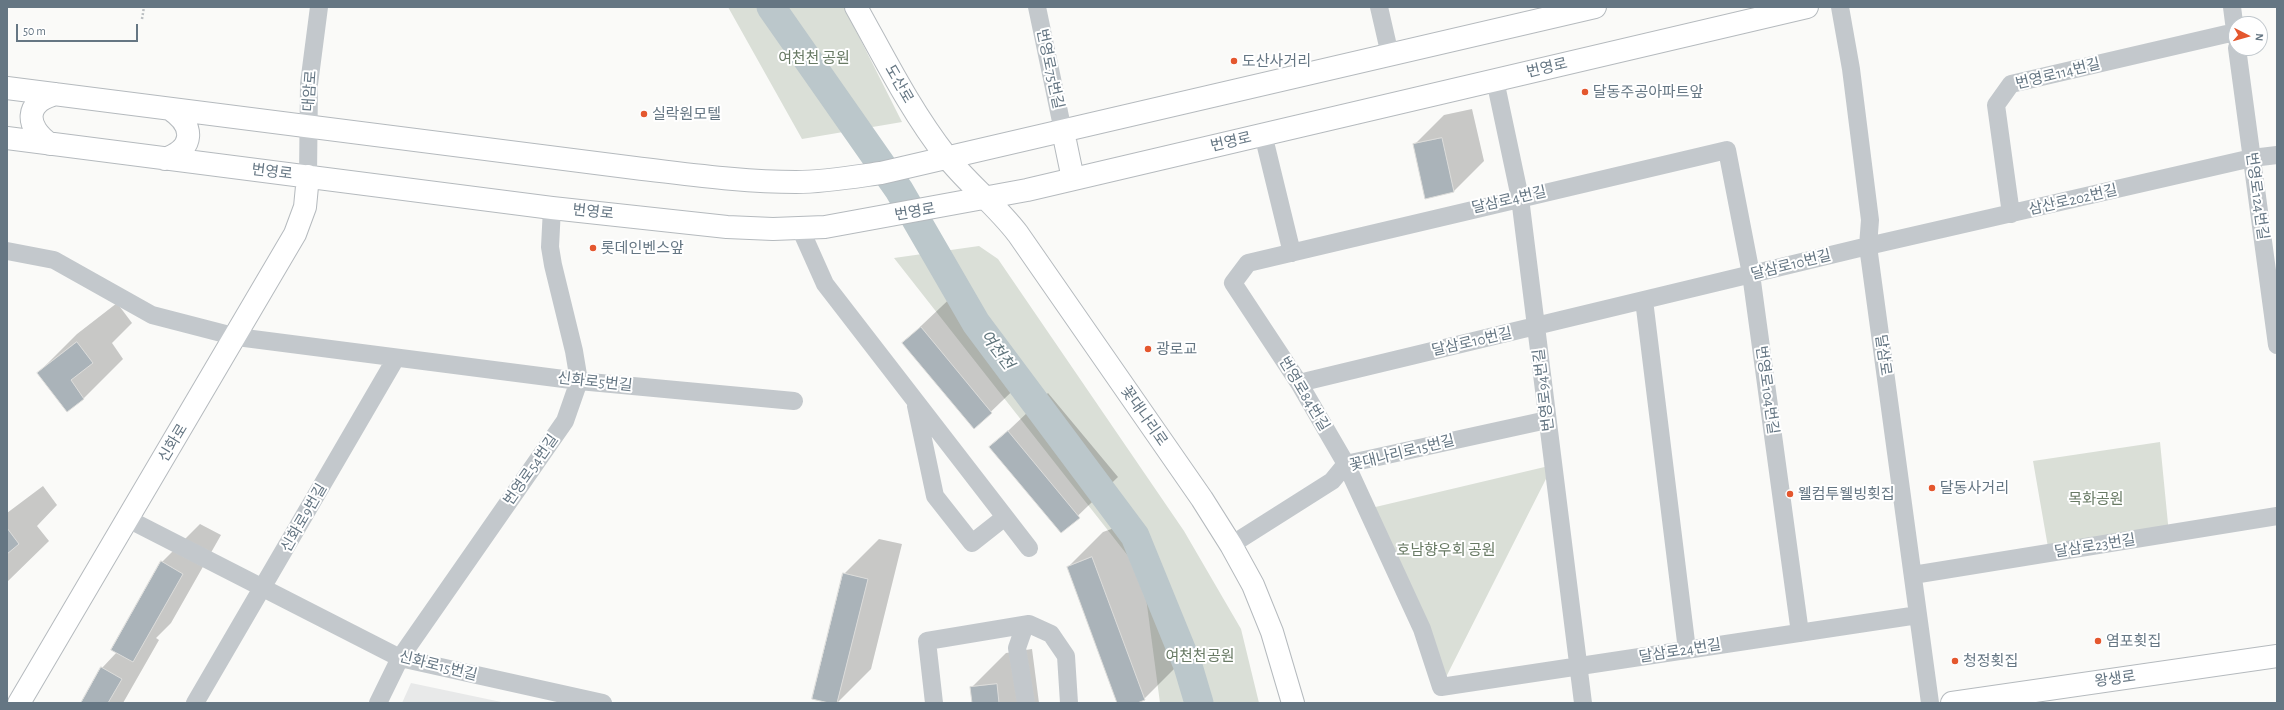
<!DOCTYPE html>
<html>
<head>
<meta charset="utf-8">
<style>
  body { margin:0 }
  #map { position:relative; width:2284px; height:710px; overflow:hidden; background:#fafaf8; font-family:"Alegreya Sans",sans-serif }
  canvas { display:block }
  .frame { position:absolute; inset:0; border:8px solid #657683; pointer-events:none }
  .north { position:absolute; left:2228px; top:16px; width:40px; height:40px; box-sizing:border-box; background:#fff; border:1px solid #c1c8cd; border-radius:50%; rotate:96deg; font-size:11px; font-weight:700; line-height:16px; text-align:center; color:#657683 }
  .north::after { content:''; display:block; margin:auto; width:14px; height:18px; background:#e4572e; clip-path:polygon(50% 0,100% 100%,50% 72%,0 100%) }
  .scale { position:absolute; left:16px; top:24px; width:122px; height:18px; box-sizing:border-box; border:2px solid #657683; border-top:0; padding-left:5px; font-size:12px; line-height:14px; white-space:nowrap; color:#657683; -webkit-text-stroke:3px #fff; paint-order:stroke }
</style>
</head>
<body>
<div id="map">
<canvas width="2284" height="710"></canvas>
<div class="frame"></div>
<div class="north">N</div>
<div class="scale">50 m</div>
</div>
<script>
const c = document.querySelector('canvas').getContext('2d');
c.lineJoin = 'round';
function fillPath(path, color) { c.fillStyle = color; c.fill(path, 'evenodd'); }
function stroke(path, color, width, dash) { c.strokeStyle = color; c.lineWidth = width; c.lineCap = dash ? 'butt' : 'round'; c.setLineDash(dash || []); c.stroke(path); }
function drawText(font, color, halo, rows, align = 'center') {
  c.font = font + ' "Alegreya Sans","Noto Sans KR",sans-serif'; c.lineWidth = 4; c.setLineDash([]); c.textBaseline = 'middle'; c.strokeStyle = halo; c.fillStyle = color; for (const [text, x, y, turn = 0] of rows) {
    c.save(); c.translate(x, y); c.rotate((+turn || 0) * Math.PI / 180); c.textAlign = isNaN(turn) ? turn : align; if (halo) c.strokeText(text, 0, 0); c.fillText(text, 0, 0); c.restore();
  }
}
fillPath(new Path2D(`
  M 411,683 L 506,703 L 402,703 Z`), '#e8e9e9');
fillPath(new Path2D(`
  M 728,7 L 844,7 L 902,122 L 802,139 Z
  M 979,246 L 998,259 L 1184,531 L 1241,629 L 1259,703 L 1160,703 L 1143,575 L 894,258 Z
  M 2160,442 L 2169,534 L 2049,553 L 2033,461 Z
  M 1553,465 L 1441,687 L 1367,509 Z`), '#dadfd7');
fillPath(new Path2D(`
  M 1472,109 L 1484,161 L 1454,191 L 1426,197 L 1414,145 L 1444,115 Z
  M 960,289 L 1030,374 L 974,428 L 903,343 Z
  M 117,303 L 132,323 L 112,343 L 123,359 L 84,398 L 67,411 L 38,373 L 77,334 Z
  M 1048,393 L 1118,477 L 1061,532 L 991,447 Z
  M 43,486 L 57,505 L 37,526 L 49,541 L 7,582 L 7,513 Z
  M 1128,523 L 1179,664 L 1144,699 L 1134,703 L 1118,703 L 1068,567 L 1103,532 Z
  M 200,524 L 221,535 L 171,623 L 156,638 L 159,640 L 123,703 L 82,703 L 102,668 L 117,652 L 162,562 Z
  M 879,539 L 902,544 L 871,669 L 837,703 L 833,703 L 844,574 Z
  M 1032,649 L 1039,703 L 973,703 L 971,688 L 1006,653 Z`), '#0003');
stroke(new Path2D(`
  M 771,7 L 899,190 L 976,323 L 1135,536 L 1188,666 L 1199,703`), '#bbc7cb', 29);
const building = new Path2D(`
  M 1442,138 L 1454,192 L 1425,199 L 1413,144 Z
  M 921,327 L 992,413 L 974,429 L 902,343 Z
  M 77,342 L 93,363 L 71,380 L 84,399 L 67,412 L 37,373 Z
  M 1008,431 L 1080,518 L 1061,533 L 989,447 Z
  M 7,528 L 19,544 L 7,554 Z
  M 1092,557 L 1145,700 L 1137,703 L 1117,703 L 1067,567 Z
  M 161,561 L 183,574 L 133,662 L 111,650 Z
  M 843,573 L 868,579 L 837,703 L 829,703 L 812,699 Z
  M 101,667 L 122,679 L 108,703 L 81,703 Z
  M 997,684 L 999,703 L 972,703 L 970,687 Z`);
fillPath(building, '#aab3b9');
stroke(building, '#dcdcda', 1);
const major = new Path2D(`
  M 856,7 C 884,57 910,110 946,156 C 967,183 996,205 1018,234 L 1202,499 L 1231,545 L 1253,585 L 1272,632 L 1293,703
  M 7,88 L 635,168 C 688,174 742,182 796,182 C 825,182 853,177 881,173 L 1595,7
  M 1063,131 L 1073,179
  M 7,138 L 552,208 L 727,227 L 773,229 L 825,227 L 1027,190 L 1807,7
  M 50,144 C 25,127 24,102 56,94
  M 165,159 C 195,148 195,126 170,109
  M 19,703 L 295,234 L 305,207 L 308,176
  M 1952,703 L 2277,656`);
stroke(major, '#b5babe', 24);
stroke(new Path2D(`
  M 142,19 L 144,7`), '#bbbfc2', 2.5, [2, 2]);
stroke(new Path2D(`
  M 1037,7 L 1063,131
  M 1379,7 L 1390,55
  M 1840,7 L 1851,69 L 1870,220 L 1868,246 L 1930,703
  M 2232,7 L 2236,38
  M 2237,48 L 2277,345
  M 1495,80 L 1520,198 L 1583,703
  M 1263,134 L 1292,253
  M 308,176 L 309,84 L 319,7
  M 2011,214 L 1996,105 L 2011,84 L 2235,32
  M 800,228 L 825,284 L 1029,548
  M 7,251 L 54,260 L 152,315 L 237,337 L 579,381 L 794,401
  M 1644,300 L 1687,650
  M 1299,383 L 1868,246 L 2252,158 L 2277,155
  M 916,406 L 935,496 L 972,543 L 1005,517
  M 128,519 L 400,658 L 603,703
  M 1231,545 L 1332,481 L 1346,464 L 1547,420
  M 1913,575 L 2277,516
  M 1025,625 L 1017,648 L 1026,703
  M 1800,633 L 1751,274 L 1727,150 L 1248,263 L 1233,283 L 1299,383 L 1346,464 L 1422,629 L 1441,687 L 1918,615
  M 195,703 L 396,358
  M 378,703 L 400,658 L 565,421 L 579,381 L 574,351 L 553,265 L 550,247 L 552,208
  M 934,703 L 927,641 L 1029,624 L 1051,634 L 1066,656 L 1069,703`), '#c3c8cc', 18);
stroke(major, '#fff', 22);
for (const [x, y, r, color] of [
  [1234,61,4,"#e4572e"],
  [1585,92,4,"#e4572e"],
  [644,114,4,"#e4572e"],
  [593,248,4,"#e4572e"],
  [1148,349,4,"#e4572e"],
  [1932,488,4,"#e4572e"],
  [1790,494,4,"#e4572e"],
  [2098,641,4,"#e4572e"],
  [1955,661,4,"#e4572e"]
]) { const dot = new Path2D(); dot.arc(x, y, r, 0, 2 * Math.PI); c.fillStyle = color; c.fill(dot); stroke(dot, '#fff', 1.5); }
drawText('15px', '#687a64', '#fff', [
  ["여천천 공원",814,58],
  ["목화공원",2096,499],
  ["호남향우회 공원",1446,550],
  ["여천천공원",1200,656]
]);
drawText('15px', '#657683', '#fff', [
  ["도산사거리",1242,61],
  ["달동주공아파트앞",1593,92],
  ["실락원모텔",652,114],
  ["롯데인벤스앞",601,248],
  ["광로교",1156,349],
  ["달동사거리",1940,488],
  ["웰컴투웰빙횟집",1798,494],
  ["염포횟집",2106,641],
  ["청정횟집",1963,661]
], 'left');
drawText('15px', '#657683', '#fff', [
  ["번영로",1547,68,-13],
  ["번영로75번길",1050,69,78],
  ["번영로114번길",2058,74,-14],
  ["도산로",899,84,60],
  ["대암로",310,91,-86],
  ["번영로",1231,142,-13],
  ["번영로",272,172,7],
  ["번영로124번길",2257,196,82],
  ["달삼로4번길",1509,200,-13],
  ["삼산로202번길",2073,200,-13],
  ["번영로",593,212,6],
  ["번영로",915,212,-10],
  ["달삼로10번길",1791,265,-14],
  ["달삼로10번길",1472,342,-13],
  ["달삼로",1883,355,82],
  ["신화로5번길",595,382,6],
  ["번영로94번길",1544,390,-97],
  ["번영로104번길",1767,390,82],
  ["번영로84번길",1304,394,59],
  ["꽃대나리로",1144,416,55],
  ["신화로",173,443,-59],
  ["꽃대나리로15번길",1402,453,-14],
  ["번영로54번길",531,470,-55],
  ["신화로9번길",304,518,-60],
  ["달삼로23번길",2095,546,-9],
  ["달삼로24번길",1680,651,-9],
  ["신화로15번길",438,666,14],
  ["왕생로",2115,679,-8]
]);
drawText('italic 16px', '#60757c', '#fff', [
  ["여천천",997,350,53]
]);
</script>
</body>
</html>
